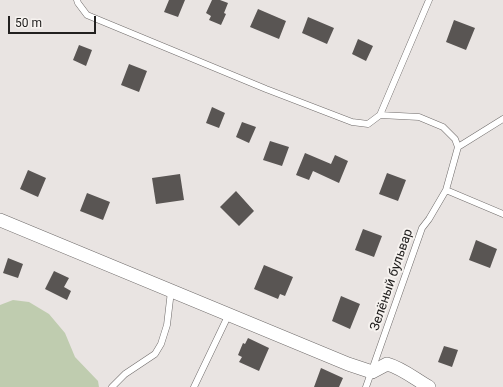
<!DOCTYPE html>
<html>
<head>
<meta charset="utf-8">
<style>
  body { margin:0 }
  #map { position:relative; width:503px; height:387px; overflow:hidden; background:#e9e4e2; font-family:Roboto,sans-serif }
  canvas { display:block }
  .scale { position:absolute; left:8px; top:16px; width:88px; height:18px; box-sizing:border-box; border:2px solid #22201f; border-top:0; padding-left:5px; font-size:12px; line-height:14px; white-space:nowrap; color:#22201f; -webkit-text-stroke:3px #f6f2ef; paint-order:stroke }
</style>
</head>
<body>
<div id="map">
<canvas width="503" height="387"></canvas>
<div class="scale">50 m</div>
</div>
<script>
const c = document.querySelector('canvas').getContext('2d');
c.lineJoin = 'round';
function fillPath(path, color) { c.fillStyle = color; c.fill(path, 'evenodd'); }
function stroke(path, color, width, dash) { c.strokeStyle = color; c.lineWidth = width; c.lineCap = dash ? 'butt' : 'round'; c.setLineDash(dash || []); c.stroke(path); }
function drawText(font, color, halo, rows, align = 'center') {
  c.font = font + ' Roboto,sans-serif'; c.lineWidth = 4; c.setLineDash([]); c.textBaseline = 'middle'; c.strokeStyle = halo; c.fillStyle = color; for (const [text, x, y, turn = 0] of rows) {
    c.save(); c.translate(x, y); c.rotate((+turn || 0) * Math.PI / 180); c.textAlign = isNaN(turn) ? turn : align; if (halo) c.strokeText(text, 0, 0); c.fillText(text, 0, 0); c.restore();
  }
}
fillPath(new Path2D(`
  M 13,300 L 29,302 L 49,314 L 65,333 L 75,357 L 98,381 L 99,387 L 0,387 L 0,305 Z`), '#bfccaf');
fillPath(new Path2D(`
  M 169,0 L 185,0 L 178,17 L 164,12 Z
  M 212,0 L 220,0 L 228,3 L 224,13 L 226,14 L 221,25 L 209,20 L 211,16 L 206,13 Z
  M 258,9 L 286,21 L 279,39 L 250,27 Z
  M 308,17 L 334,28 L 327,44 L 302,33 Z
  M 454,20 L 475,28 L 466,50 L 446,42 Z
  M 358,39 L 373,46 L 366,61 L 352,54 Z
  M 79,45 L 92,50 L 86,66 L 73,60 Z
  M 129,64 L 147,71 L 139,92 L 121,85 Z
  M 212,107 L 225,113 L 219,128 L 206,123 Z
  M 242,122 L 256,127 L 249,143 L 236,137 Z
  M 270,141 L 289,147 L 282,166 L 263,160 Z
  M 305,153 L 331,164 L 335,155 L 348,161 L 339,183 L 313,171 L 309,180 L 296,175 Z
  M 28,170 L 46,178 L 38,197 L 20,189 Z
  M 387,173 L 406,180 L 398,201 L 379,194 Z
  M 180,174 L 184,200 L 156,204 L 152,178 Z
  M 236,191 L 254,211 L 239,226 L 220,207 Z
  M 87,193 L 110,202 L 103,220 L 80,211 Z
  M 363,229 L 382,236 L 374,257 L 355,250 Z
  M 476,240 L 497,249 L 490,268 L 469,260 Z
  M 8,258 L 23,264 L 18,278 L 3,273 Z
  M 264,265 L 293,277 L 285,296 L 280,294 L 278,299 L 254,289 Z
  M 54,271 L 69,278 L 64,287 L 71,291 L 67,300 L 45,289 Z
  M 341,296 L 360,304 L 350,329 L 332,321 Z
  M 248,338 L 269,348 L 259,371 L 239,362 L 242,357 L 238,355 L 243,343 L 245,344 Z
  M 444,346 L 458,350 L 452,367 L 438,362 Z
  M 321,368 L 343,378 L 339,387 L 314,387 Z`), '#595553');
const lane = new Path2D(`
  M 77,0 L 78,3 L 87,15 L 266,89 L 352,122 L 368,124 L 380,115 L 419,117 L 443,127 L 455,139 L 458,147 L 446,190 L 429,219 L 422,228 L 366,387
  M 380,115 L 429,0
  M 458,147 L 503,119
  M 446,190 L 503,214
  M 112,387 L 125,374 L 155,354 L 161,344 L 167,325 L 171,291
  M 194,387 L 228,316`);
const street = new Path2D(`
  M 0,220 L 348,364 L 372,372 L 387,364 C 402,368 415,379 429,387`);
stroke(lane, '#6f6b6a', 7);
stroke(street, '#6f6b6a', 14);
stroke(lane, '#fff', 6);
stroke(street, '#fff', 13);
drawText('13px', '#22201f', '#f6f2ef', [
  ["Зелёный бульвар",392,280,-71]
]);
</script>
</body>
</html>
